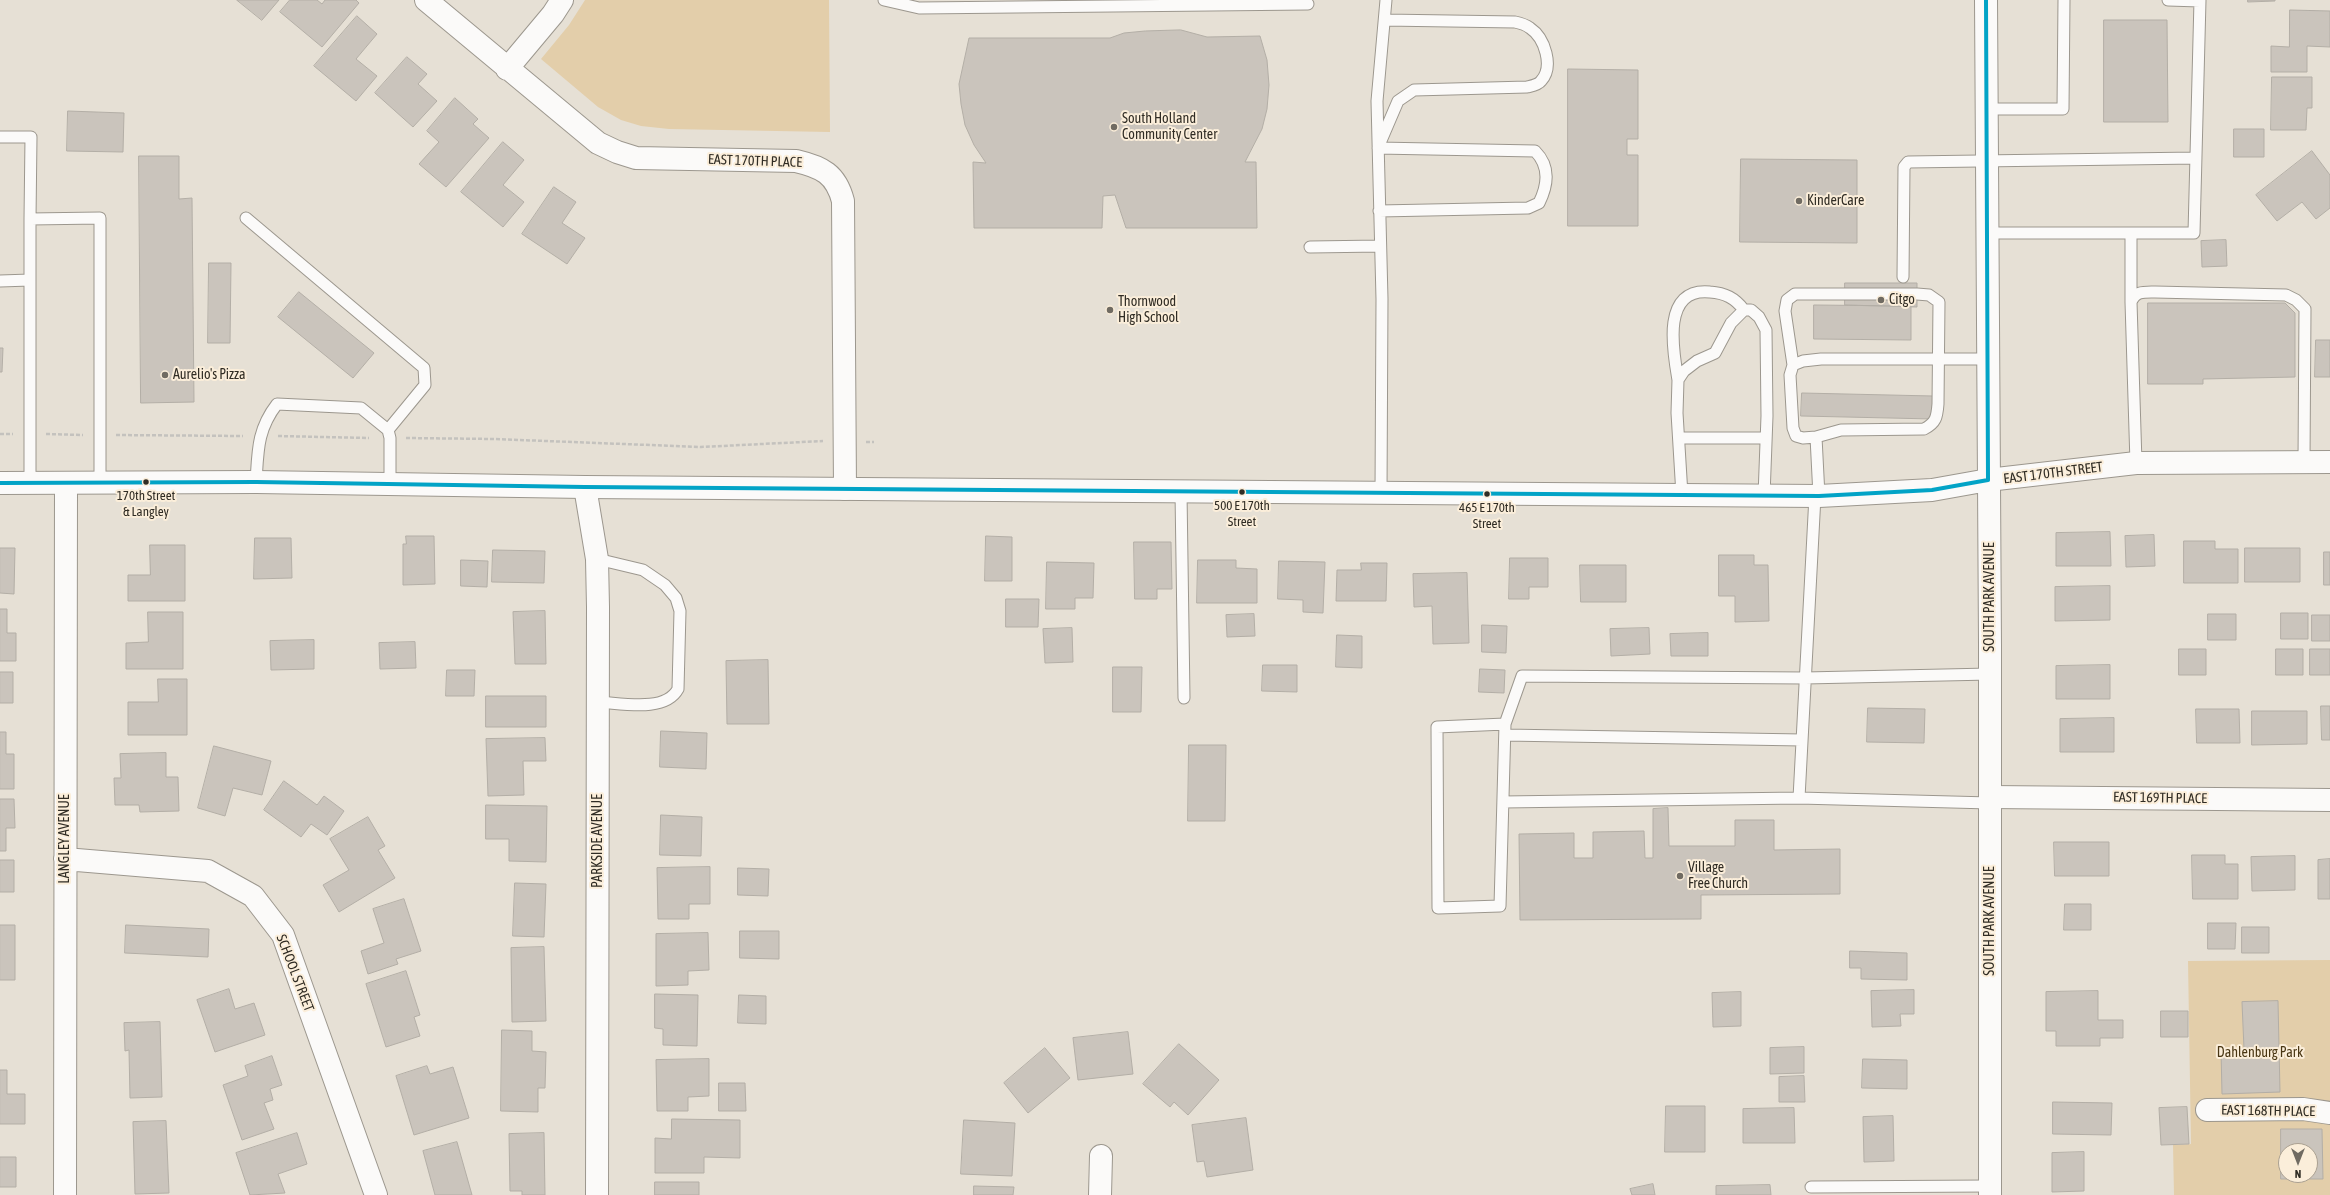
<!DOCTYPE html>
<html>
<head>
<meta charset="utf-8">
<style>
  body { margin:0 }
  #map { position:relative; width:2330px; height:1195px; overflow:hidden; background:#e6e0d5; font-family:"Asap Condensed",sans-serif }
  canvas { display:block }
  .north { position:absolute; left:2278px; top:1143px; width:40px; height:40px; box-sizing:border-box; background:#fbeeda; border:1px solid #aaa091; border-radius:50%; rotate:180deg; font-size:11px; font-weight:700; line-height:16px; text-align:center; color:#302c24 }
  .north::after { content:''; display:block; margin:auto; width:14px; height:18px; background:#706b62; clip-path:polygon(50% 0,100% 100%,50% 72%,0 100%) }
</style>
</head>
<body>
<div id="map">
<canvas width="2330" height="1195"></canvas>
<div class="north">N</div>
</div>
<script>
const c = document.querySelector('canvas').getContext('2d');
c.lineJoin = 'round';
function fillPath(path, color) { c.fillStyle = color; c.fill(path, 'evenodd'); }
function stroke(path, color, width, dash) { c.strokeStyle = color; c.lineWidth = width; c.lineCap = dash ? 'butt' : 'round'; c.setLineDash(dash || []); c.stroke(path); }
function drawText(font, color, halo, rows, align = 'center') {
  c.font = font + ' "Asap Condensed",sans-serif'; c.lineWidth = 4; c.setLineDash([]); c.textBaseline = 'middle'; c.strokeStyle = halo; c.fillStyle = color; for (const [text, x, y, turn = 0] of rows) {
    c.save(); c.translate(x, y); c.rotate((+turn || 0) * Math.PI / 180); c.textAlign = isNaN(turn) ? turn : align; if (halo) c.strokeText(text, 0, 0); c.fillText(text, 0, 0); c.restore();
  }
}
fillPath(new Path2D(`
  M 585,0 L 829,0 L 830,132 L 669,129 L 641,126 L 621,120 L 598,107 L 541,59 L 569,25 Z
  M 2330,960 L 2330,1195 L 2174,1195 L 2173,1145 L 2191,1144 L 2188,961 ZM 2286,1151 L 2310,1151 L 2310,1175 L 2286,1175 Z`), '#e3ceaa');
const building = new Path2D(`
  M 237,0 L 279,0 L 262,20 Z
  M 290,0 L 317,0 L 322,4 L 325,0 L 356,0 L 359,3 L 322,47 L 280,12 Z
  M 2248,0 L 2275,0 L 2275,1 L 2248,2 Z
  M 2290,10 L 2330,11 L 2330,47 L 2307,46 L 2307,72 L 2271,72 L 2271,46 L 2289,47 Z
  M 357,16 L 377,34 L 356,59 L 377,76 L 356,101 L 314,66 Z
  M 2104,20 L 2167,20 L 2168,122 L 2104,122 Z
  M 1181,30 L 1207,37 L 1260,36 L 1267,60 L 1269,85 L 1267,109 L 1262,129 L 1245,162 L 1256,162 L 1257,228 L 1126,228 L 1115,195 L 1103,196 L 1102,228 L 974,228 L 973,162 L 986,163 L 974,145 L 965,125 L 961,104 L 959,84 L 969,38 L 1110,38 L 1124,33 L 1145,31 Z
  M 407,57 L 427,74 L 418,84 L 437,101 L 413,127 L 375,93 Z
  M 1568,69 L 1638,70 L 1638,139 L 1627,139 L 1627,155 L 1638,155 L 1638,226 L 1568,226 Z
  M 2272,77 L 2312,77 L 2312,108 L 2307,108 L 2306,130 L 2271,130 Z
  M 455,98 L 478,119 L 473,124 L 489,138 L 446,187 L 419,164 L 439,142 L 427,131 Z
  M 68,111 L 124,113 L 123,152 L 67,151 Z
  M 2234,129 L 2264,129 L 2264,157 L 2234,157 Z
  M 503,142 L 524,160 L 503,185 L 524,202 L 503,227 L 461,192 Z
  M 2312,151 L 2330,175 L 2330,208 L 2316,219 L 2302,202 L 2277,221 L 2256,195 Z
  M 139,156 L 179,156 L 179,199 L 192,198 L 194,402 L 141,403 Z
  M 1741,159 L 1857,160 L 1857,243 L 1740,242 Z
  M 554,187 L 576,202 L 562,223 L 585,238 L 567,264 L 522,234 Z
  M 2226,240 L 2227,266 L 2202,267 L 2201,241 Z
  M 209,263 L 231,263 L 230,343 L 208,343 Z
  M 1845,283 L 1917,283 L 1917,307 L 1845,305 Z
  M 299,292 L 374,353 L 353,378 L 278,317 Z
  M 2148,303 L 2285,303 L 2295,313 L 2295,377 L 2203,379 L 2203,384 L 2148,384 Z
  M 1814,305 L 1911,306 L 1911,340 L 1814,339 Z
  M 2316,340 L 2330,340 L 2330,377 L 2315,377 Z
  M 0,348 L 3,348 L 2,372 L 0,372 Z
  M 1802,393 L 1933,396 L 1933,419 L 1801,416 Z
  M 2110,532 L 2111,566 L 2056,566 L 2056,533 Z
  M 2154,535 L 2155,566 L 2126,567 L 2125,536 Z
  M 406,536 L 434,536 L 435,584 L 403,585 L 403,544 L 406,544 Z
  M 986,536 L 1012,537 L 1012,581 L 985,581 Z
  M 255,538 L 291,538 L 292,578 L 254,579 Z
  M 2184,541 L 2215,541 L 2215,549 L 2238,549 L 2238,583 L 2184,583 Z
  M 1134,542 L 1171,542 L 1172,589 L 1157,589 L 1157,599 L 1135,599 Z
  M 150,545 L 185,545 L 185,601 L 128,601 L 128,575 L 150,575 Z
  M 0,548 L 15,548 L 14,594 L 0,593 Z
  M 2245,548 L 2300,548 L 2300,582 L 2245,582 Z
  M 493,550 L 545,551 L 544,583 L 492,582 Z
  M 2324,552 L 2330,552 L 2330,585 L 2324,585 Z
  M 1719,555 L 1754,555 L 1754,565 L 1768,565 L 1769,621 L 1735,622 L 1735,596 L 1719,596 Z
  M 1510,558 L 1548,558 L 1548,587 L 1529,587 L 1529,599 L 1509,599 Z
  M 461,560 L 488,561 L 487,587 L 461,586 Z
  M 1198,560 L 1236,560 L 1236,568 L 1257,569 L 1257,603 L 1197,603 Z
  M 1279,561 L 1325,562 L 1323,613 L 1303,612 L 1303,600 L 1278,599 Z
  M 1047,562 L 1094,563 L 1093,598 L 1075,598 L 1075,609 L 1046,609 Z
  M 1361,563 L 1387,563 L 1386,601 L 1336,601 L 1337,570 L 1361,570 Z
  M 1580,565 L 1626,565 L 1626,602 L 1581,602 Z
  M 1467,573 L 1469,643 L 1433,644 L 1432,606 L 1414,607 L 1413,574 Z
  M 2110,586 L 2110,620 L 2055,621 L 2055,587 Z
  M 1006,599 L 1039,599 L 1038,627 L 1006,627 Z
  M 0,609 L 7,609 L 7,633 L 16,633 L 16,661 L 0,661 Z
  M 545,611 L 546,664 L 515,664 L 513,612 Z
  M 148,612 L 183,612 L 183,669 L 126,669 L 126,643 L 148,642 Z
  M 2281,613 L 2308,613 L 2308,639 L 2281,639 Z
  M 1254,614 L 1255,636 L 1227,637 L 1226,615 Z
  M 2208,614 L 2236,614 L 2236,640 L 2208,640 Z
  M 2312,615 L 2330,615 L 2330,641 L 2312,641 Z
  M 1482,625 L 1507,626 L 1506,653 L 1482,652 Z
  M 1072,628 L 1073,662 L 1045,663 L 1043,629 Z
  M 1649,628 L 1650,654 L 1611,656 L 1610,629 Z
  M 1708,633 L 1708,656 L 1671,656 L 1670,634 Z
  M 1337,635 L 1362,636 L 1362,668 L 1336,667 Z
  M 314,640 L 314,669 L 271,670 L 270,641 Z
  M 415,642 L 416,668 L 380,669 L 379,643 Z
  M 2179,649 L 2206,649 L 2206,675 L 2179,675 Z
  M 2276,649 L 2303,649 L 2303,675 L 2276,675 Z
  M 2310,649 L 2330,649 L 2330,675 L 2310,675 Z
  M 768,660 L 769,724 L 727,724 L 726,661 Z
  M 1263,665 L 1297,665 L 1297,692 L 1262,691 Z
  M 2110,665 L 2110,699 L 2056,699 L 2056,666 Z
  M 1113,667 L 1142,667 L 1141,712 L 1113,712 Z
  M 1480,669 L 1505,670 L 1504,693 L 1479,692 Z
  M 447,670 L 475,670 L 474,696 L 446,696 Z
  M 0,672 L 13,672 L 13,703 L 0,703 Z
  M 158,679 L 187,679 L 187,735 L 128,735 L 128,702 L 158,702 Z
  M 486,696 L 546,696 L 546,727 L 486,727 Z
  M 2321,706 L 2330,706 L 2330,740 L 2322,740 Z
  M 1868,708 L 1925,709 L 1924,743 L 1867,742 Z
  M 2196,709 L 2239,709 L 2240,743 L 2197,743 Z
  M 2252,711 L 2307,711 L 2307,744 L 2252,745 Z
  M 2114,718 L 2114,752 L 2060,752 L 2060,719 Z
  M 661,731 L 707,733 L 706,769 L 660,767 Z
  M 0,732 L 6,732 L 6,754 L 14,754 L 14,789 L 0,789 Z
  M 545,738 L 546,761 L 523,761 L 524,795 L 488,796 L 486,739 Z
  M 1189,745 L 1226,745 L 1225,821 L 1188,821 Z
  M 214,746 L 271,761 L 262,795 L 233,788 L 225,816 L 198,808 Z
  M 166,753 L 166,777 L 178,777 L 179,811 L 140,812 L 139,805 L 115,805 L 114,778 L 121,778 L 120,754 Z
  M 284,781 L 317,805 L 324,796 L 344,811 L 327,835 L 311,824 L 301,837 L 264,810 Z
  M 0,799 L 14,799 L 15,828 L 6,828 L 6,851 L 0,851 Z
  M 486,805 L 547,806 L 546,862 L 509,861 L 509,839 L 486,839 Z
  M 1668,808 L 1669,846 L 1735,846 L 1735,820 L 1774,820 L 1774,850 L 1840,849 L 1840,894 L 1701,895 L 1701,919 L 1520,920 L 1519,834 L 1574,833 L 1574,858 L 1593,858 L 1593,832 L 1644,831 L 1645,858 L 1653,858 L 1653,809 Z
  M 661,815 L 702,817 L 701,856 L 660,855 Z
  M 368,817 L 385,846 L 378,850 L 395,878 L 339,912 L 323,885 L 349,870 L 330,839 Z
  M 2054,842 L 2109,842 L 2109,876 L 2055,876 Z
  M 2192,855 L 2225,855 L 2225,864 L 2238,864 L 2238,899 L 2193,899 Z
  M 2295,856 L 2295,890 L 2252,891 L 2251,857 Z
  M 2330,859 L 2330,899 L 2318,899 L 2318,860 Z
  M 0,860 L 14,860 L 14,892 L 0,892 Z
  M 710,867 L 710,904 L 689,904 L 689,919 L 658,919 L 657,868 Z
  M 738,868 L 769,869 L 768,896 L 738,895 Z
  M 515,883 L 546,884 L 544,937 L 513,936 Z
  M 404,899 L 421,951 L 396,959 L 398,964 L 368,974 L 361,951 L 384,943 L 373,909 Z
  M 2065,904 L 2091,904 L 2091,930 L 2064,930 Z
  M 2208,923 L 2236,923 L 2235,949 L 2208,949 Z
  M 0,925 L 15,925 L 15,980 L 0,980 Z
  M 126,925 L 209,929 L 208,957 L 125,953 Z
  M 2242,927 L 2269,927 L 2269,953 L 2242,953 Z
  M 740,931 L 779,931 L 779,959 L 740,958 Z
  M 708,933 L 709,970 L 688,971 L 688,985 L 656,986 L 656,934 Z
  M 544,947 L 546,1021 L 512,1022 L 511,948 Z
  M 1850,951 L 1907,953 L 1907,980 L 1861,979 L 1861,968 L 1850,968 Z
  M 406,971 L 420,1015 L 414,1017 L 420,1036 L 386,1047 L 366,984 Z
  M 229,989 L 235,1009 L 254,1003 L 265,1035 L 215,1052 L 197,1000 Z
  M 1914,990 L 1914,1014 L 1900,1014 L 1901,1026 L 1872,1027 L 1871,991 Z
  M 2098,991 L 2098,1020 L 2123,1020 L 2123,1038 L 2100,1038 L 2100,1046 L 2056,1046 L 2056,1031 L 2046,1031 L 2046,992 Z
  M 1741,992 L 1741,1026 L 1713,1027 L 1712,993 Z
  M 655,994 L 698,995 L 697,1046 L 663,1045 L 663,1029 L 655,1028 Z
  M 739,995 L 766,996 L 766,1024 L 738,1023 Z
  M 2278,1001 L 2280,1092 L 2222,1094 L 2221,1050 L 2244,1049 L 2242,1002 Z
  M 2161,1011 L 2188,1011 L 2188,1037 L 2161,1037 Z
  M 160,1022 L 162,1097 L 130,1098 L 129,1050 L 125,1051 L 124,1023 Z
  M 502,1030 L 532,1031 L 532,1051 L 546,1052 L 545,1088 L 538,1088 L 538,1112 L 501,1111 Z
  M 1128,1032 L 1133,1074 L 1078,1080 L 1073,1038 Z
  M 1179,1044 L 1219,1080 L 1188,1115 L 1174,1102 L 1170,1107 L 1143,1084 Z
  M 1804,1047 L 1804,1073 L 1770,1074 L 1770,1048 Z
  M 1045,1048 L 1070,1078 L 1028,1113 L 1004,1083 Z
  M 272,1056 L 282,1085 L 270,1089 L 273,1100 L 264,1103 L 274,1129 L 242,1140 L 223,1085 L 248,1076 L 245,1066 Z
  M 709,1059 L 709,1096 L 688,1097 L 688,1111 L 657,1111 L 656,1060 Z
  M 1863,1059 L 1907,1060 L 1907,1089 L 1862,1088 Z
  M 427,1066 L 430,1074 L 453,1067 L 469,1118 L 414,1135 L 396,1076 Z
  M 0,1070 L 7,1070 L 7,1094 L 25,1094 L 25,1124 L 0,1124 Z
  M 1804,1076 L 1805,1102 L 1779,1102 L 1779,1077 Z
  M 719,1083 L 745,1083 L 746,1111 L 719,1111 Z
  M 2053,1102 L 2112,1103 L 2111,1135 L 2053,1134 Z
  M 1666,1106 L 1705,1106 L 1705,1152 L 1665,1152 Z
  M 2187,1107 L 2189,1144 L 2161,1145 L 2159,1108 Z
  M 1794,1108 L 1795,1143 L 1743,1143 L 1743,1109 Z
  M 1893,1116 L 1894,1161 L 1864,1162 L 1863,1117 Z
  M 1246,1118 L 1253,1170 L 1207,1177 L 1204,1161 L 1197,1162 L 1192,1125 Z
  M 672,1119 L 740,1120 L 740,1158 L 704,1157 L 704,1173 L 655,1173 L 655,1138 L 671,1139 Z
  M 964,1120 L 1015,1123 L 1012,1176 L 961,1174 Z
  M 166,1121 L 169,1193 L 135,1194 L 133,1122 Z
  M 2281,1129 L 2322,1129 L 2323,1179 L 2281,1179 ZM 2286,1151 L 2310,1151 L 2310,1175 L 2286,1175 Z
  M 297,1133 L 307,1164 L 278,1174 L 285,1193 L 250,1195 L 236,1153 Z
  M 544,1133 L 545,1195 L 522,1195 L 522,1191 L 510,1191 L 509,1134 Z
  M 457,1142 L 472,1195 L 435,1195 L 423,1151 Z
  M 2084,1152 L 2084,1191 L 2052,1192 L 2052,1153 Z
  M 0,1157 L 16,1157 L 16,1187 L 0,1187 Z
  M 655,1182 L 699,1182 L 699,1195 L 655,1195 Z
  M 1653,1184 L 1655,1195 L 1632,1195 L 1630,1189 Z
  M 1770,1185 L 1771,1195 L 1716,1195 L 1716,1186 Z
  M 974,1186 L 1014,1187 L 1013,1195 L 974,1195 Z`);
fillPath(building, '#cac4bc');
stroke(building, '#b3aea6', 1);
const lane = new Path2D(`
  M 884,0 L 919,8 L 1308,4
  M 2168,0 L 2200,1
  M 1987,109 L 2063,109 L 2064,0
  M 0,137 L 31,137 L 30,219
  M 1380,143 L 1398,101 L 1414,90 L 1527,87 C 1531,86 1538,85 1541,81 C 1554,67 1545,38 1530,28 C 1526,25 1520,23 1515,22 L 1385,20
  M 1378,148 L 1535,151 C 1550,166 1548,185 1539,203 L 1528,208 L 1379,211
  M 246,218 L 424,368 L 425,385 L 388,430
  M 1988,233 L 2194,233 L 2200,0
  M 2131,233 L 2131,302
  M 1310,247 L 1380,246
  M 1903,277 L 1904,167 L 1908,162 L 2196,158
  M 0,281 L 30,280
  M 1793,365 L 1785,311 L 1787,300 L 1795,294 L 1917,294 L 1929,295 L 1939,302 L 1938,404 C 1937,417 1936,423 1924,429 L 1841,430 L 1816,437
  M 1678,380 C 1673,351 1661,287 1710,292 C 1725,293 1735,298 1744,310
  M 1680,438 L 1766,438
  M 2136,463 L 2131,302 C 2136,291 2143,292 2155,292 L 2286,295 L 2296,300 L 2305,309 L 2304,461
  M 256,482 C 258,451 257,430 277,404 L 361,408 L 388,430 L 390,438 L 390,483
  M 30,483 L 30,219 L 100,218 L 100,484
  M 1181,492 L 1184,698
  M 1381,493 L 1382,299 L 1377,101 L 1386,0
  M 1682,495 L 1677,413 L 1678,380 L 1684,371 L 1697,361 L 1715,353 L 1731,323 L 1744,310 L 1751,310 L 1759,317 L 1766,330 L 1767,416 L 1764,496
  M 1819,496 L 1816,437 L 1803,438 L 1796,436 L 1793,428 L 1790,375 L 1793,365 L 1803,361 L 1821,359 L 1988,359
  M 597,559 L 643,570 L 665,585 L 676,598 L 680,611 L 678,689 C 665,713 621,703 598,702
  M 1505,724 L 1500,906 L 1438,908 L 1437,727 L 1505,724 L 1522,676 L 1805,678 L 1990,674
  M 1505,735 L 1802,740
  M 1799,798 L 1815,496
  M 1503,802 L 1799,798 L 1990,803
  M 1811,1187 L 1990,1186`);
const street = new Path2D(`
  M 426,0 L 598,143 L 617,152 L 636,158 L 796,161 C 822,167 836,174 843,201 L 845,489
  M 507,69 L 553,14 L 562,0
  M 1988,480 L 2136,463 L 2330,462
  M 585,487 L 597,559 L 598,607 L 597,1195
  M 1990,797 L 2330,800
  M 65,859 L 208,871 L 253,896 L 283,935 L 376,1195
  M 2207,1110 L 2303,1109 L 2330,1113
  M 65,1195 L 66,484
  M 1100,1195 L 1101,1156`);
const secondary = new Path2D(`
  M 1986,0 L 1990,644 L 1990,1195
  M 0,483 L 256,482 L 585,487 L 1819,496 L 1932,490 L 1988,480`);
stroke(lane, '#9c978e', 13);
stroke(street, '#9c978e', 24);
stroke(secondary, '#9c978e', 24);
stroke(new Path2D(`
  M 0,434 L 13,434
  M 46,434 L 83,435
  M 116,435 L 243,436
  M 278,436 L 369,438
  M 406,438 L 494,439 L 701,447 L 823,441
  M 866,442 L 874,442`), '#c4c2be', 2.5, [4, 2]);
stroke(lane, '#fbfaf9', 11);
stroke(street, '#fbfaf9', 22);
stroke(secondary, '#fbfaf9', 22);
stroke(new Path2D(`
  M 1986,0 L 1988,480
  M 0,483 L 256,482 L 585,487 L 1819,496 L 1932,490 L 1988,480`), '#02a3c6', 4);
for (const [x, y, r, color] of [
  [1114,127,4,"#706b62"],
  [1799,201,4,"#706b62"],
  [1881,300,4,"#706b62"],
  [1110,310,4,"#706b62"],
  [165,375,4,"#706b62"],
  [146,482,3.5,"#302c24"],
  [1242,492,3.5,"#302c24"],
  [1487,494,3.5,"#302c24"],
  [1680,876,4,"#706b62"]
]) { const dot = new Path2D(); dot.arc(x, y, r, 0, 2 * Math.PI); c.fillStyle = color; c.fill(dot); stroke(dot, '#fbeeda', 1.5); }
drawText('13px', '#302c24', '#fbeeda', [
  ["170th Street",146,496],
  ["& Langley",146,512],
  ["500 E 170th",1242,506],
  ["Street",1242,522],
  ["465 E 170th",1487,508],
  ["Street",1487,524]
]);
drawText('14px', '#302c24', '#fbeeda', [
  ["South Holland",1122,119],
  ["Community Center",1122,135],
  ["KinderCare",1807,201],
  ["Citgo",1889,300],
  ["Thornwood",1118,302],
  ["High School",1118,318],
  ["Aurelio's Pizza",173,375],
  ["Village",1688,868],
  ["Free Church",1688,884]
], 'left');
drawText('14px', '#302c24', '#fbeeda', [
  ["EAST 170TH PLACE",755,161,2],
  ["EAST 170TH STREET",2053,473,-7],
  ["SOUTH PARK AVENUE",1990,597,-90],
  ["EAST 169TH PLACE",2160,798,1],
  ["LANGLEY AVENUE",65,839,-90],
  ["PARKSIDE AVENUE",598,841,-90],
  ["SOUTH PARK AVENUE",1990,921,-90],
  ["SCHOOL STREET",295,973,69],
  ["EAST 168TH PLACE",2268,1111,1]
]);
drawText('14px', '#493613', '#fbeeda', [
  ["Dahlenburg Park",2260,1053]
]);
</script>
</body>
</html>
